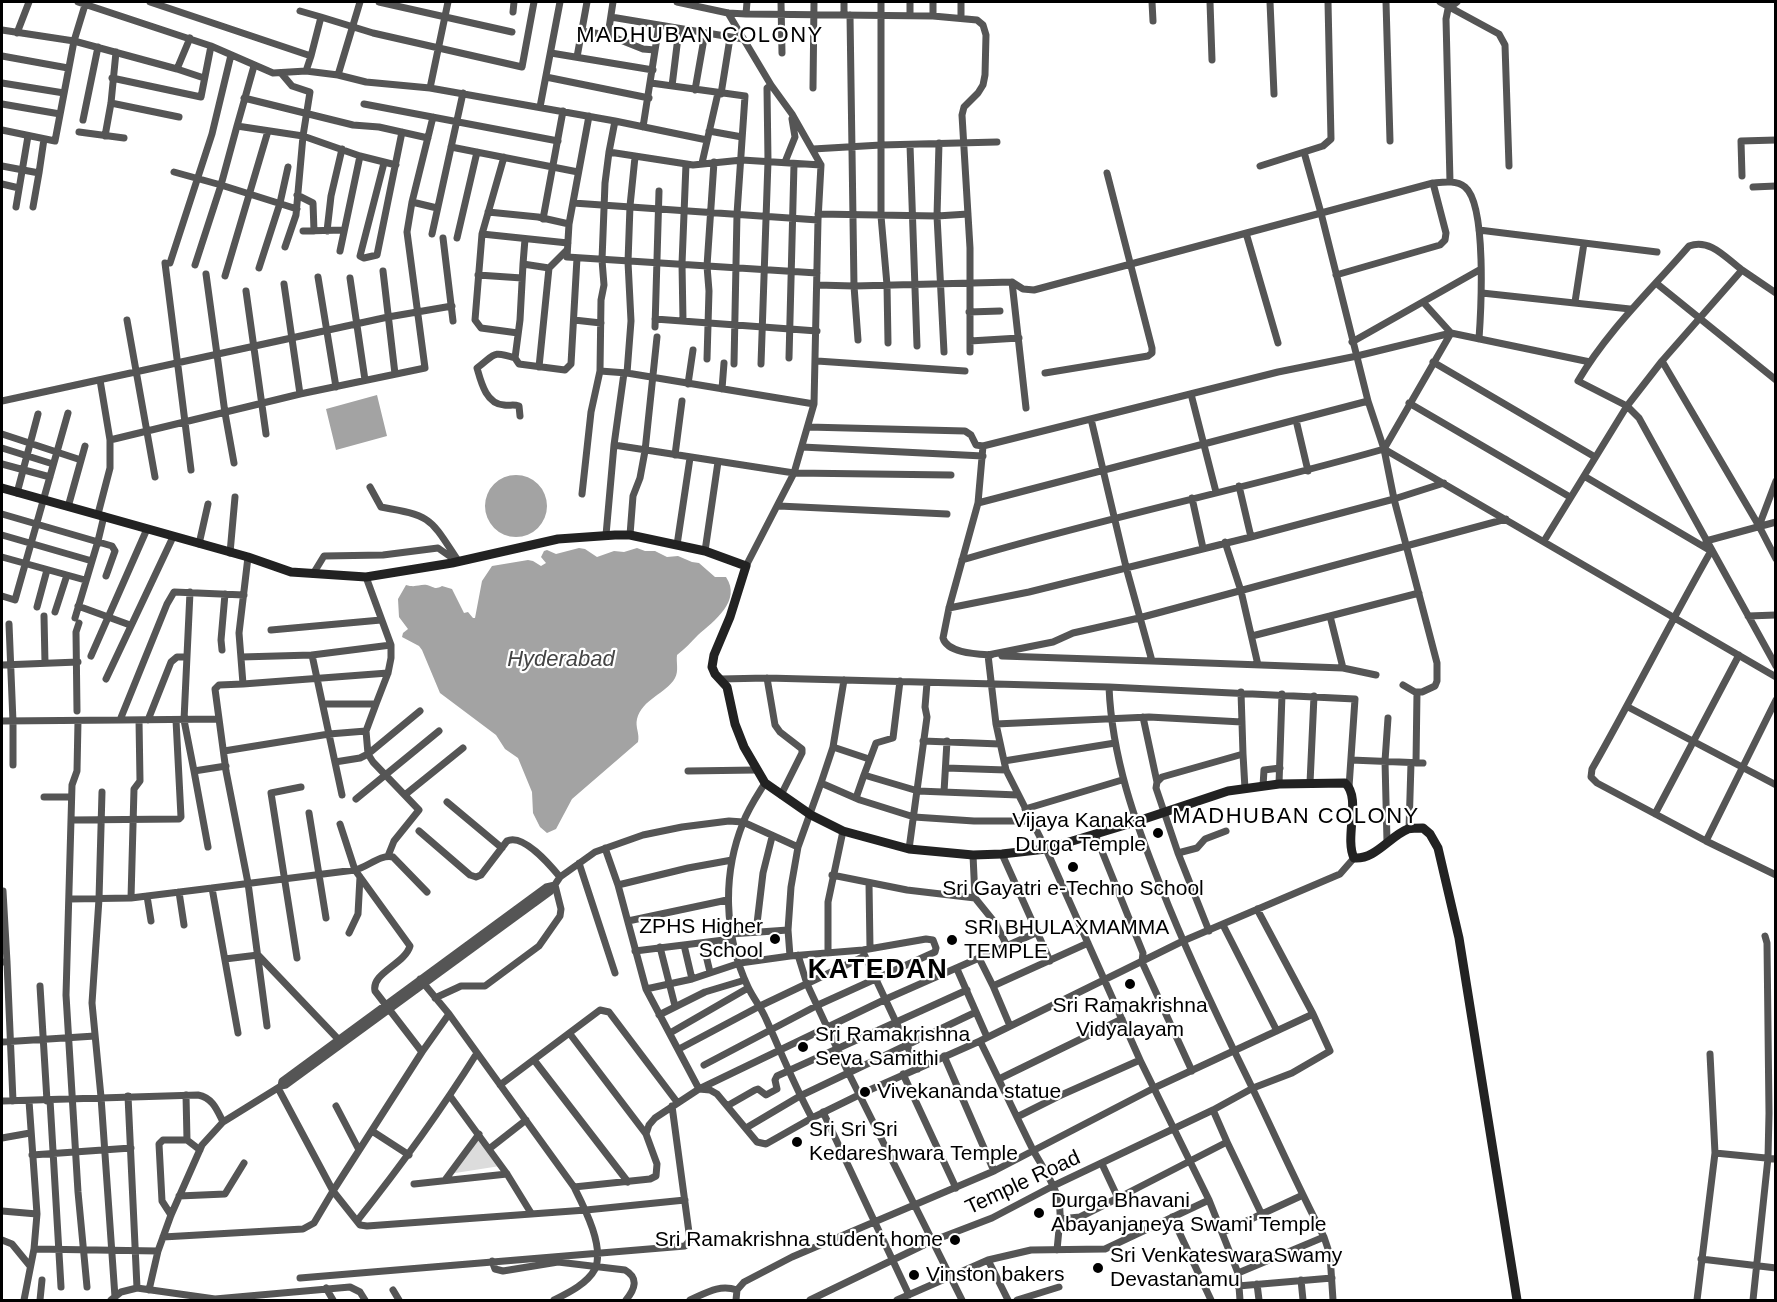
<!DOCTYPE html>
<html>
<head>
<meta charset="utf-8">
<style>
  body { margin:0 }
  #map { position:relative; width:1777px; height:1302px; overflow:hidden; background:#fff; font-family:Arial,sans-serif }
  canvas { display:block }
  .frame { position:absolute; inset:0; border:3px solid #000; pointer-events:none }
</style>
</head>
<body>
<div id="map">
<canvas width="1777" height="1302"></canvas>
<div class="frame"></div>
</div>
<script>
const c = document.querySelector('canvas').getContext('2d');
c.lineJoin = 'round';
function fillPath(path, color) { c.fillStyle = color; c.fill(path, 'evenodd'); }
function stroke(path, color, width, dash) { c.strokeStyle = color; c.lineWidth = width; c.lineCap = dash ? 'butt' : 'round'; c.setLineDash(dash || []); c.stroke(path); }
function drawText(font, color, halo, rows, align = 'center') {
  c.font = font + ' Arial,sans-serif'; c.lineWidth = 4.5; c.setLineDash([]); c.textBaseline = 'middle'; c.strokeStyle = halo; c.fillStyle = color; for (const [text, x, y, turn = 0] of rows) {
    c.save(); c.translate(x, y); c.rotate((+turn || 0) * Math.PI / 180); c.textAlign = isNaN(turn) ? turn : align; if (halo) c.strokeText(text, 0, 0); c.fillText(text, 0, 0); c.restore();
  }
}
fillPath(new Path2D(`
  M 478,1135 L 500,1166 L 449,1174 Z`), '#dcdcdc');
fillPath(new Path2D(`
  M 377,395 L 387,436 L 336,450 L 326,409 Z
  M485 506a31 31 0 1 1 62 0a31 31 0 1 1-62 0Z
  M 579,548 L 585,549 L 597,557 L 614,551 L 624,552 L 637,548 L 645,551 L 655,551 L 667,557 L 678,556 L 692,562 L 699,563 L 715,577 L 726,577 C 742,601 714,621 698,635 C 691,642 685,649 677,655 C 676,662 679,671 675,678 C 666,694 642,699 637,719 C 635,727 640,734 638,742 L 572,799 L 556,829 L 547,833 L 540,827 L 533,813 L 532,792 L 518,758 L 505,749 L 496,735 L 440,693 L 422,650 L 419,646 L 402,637 L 403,633 L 408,629 L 399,617 L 398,599 L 406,585 C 416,588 419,584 427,585 C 434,587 435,590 442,586 L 452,589 L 464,613 L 468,612 L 473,618 L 475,618 L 482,581 L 492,566 L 528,560 L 533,561 L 541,566 L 546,563 L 541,557 L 544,551 L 547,550 L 556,554 Z`), '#a3a3a3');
stroke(new Path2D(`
  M 78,2 L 211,46 L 273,73 L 306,71 L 338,75 L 366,82 L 430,88 L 615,121 L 609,152 L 693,165 L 742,160 L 821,165
  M 150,2 L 311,56 L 306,71
  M 379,2 L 512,32
  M 677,2 L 728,13 L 746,14 L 933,16 L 977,20 L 983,25 L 986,35 L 985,75 L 983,85 L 978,93 L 964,107 L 962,115 L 970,248 L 970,352
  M 781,2 L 782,53
  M 881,2 L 881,216 L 887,285 L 888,343
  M 910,2 L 910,15
  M 933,2 L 933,16
  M 1152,2 L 1153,21
  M 1210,2 L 1212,60
  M 1270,2 L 1274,94
  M 1386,2 L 1390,141
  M 1440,2 L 1499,34 L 1505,45 L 1509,166
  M 300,11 L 321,17 L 311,56
  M 513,12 L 514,2
  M 728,13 L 771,85 L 792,114 L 821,165 L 818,220 L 814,404 L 794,473 L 746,566
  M 746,14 L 747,2
  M 844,15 L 844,2
  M 850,15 L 854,286 L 858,340
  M 321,17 L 373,33 L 522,67 L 534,2
  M 611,17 L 743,39
  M 961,18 L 961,2
  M 2,30 L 74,41 L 177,69 L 190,38
  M 581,31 L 608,35 L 643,49 L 655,50
  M 17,33 L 29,2
  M 608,35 L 613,2
  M 551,53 L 653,70
  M 2,56 L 68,68
  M 577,57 L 587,2
  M 254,66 L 237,126 L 303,136 L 360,156 L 396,165
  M 177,69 L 204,78
  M 281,73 L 292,86 L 310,92 L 303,136 L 296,215 L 285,247
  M 338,75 L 360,2
  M 546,77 L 649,98
  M 112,78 L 201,97 L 211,46
  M 2,83 L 64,93
  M 651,83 L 745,96 L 737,214 L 734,364
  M 672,86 L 679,29
  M 430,88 L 448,2
  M 813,88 L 814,2
  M 695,90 L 705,33
  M 721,94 L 730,38
  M 244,98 L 353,125 L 379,127 L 428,138
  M 111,103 L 179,117
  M 2,104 L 60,114
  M 364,104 L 558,141
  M 540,107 L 560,2
  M 589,116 L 569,224 L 567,257 L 817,273
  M 83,120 L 98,47
  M 615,121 L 707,140
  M 237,126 L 221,185 L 297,209
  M 643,127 L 659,25
  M 2,130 L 55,141 L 74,41 L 85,5
  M 709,131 L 742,137
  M 79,132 L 124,138
  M 105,136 L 111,103 L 116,52
  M 939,143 L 937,216 L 944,352
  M 910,145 L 917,346
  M 451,147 L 578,172
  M 813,149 L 881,145 L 997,142
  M 609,152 L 605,183 L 602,260 L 604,285 L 601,300 L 600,371 L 627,373 L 814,404
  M 1304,152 L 1321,213 L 1368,401 L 1384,449 L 1394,499 L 1437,663 L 1437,681 L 1435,686 L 1422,692 L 1415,692 L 1403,685
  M 504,157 L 482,234 L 475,320 L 481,328 L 518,333
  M 785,162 L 795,137 L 792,119
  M 384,163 L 360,256 L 364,258 L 377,255 L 402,132
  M 702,163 L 718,93
  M 2,166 L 39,173 L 44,139
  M 1260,166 L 1323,146 L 1331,139 L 1328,2
  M 174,172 L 221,185 L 195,265
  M 1742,176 L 1741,141 L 1776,140
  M 1450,182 L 1446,19 L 1448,9 L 1457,2
  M 2,184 L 19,188
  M 1753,187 L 1776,186
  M 297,195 L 313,203 L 314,231
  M 412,202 L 437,208
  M 573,203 L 818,220
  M 16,207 L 28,136
  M 33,207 L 39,173
  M 488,212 L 538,217 L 569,224
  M 818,214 L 937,216 L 968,214
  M 543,219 L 563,111
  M 1479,230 L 1657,252
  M 303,231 L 344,230
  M 327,231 L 331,196 L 342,149
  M 1246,233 L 1278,343
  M 432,234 L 463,93
  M 482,234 L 568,243
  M 443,238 L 453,321
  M 457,238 L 477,152
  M 525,239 L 523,264 L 549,268 L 567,250
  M 340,251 L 360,156
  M 165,263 L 191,470
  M 170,263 L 212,134 L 231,55
  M 523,264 L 520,320 L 515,358 L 519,364 L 565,370 L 571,364 L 577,258
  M 259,268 L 280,203 L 288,167
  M 1742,270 L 1776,293
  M 383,271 L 395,374
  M 206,274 L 225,413 L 234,463
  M 478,275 L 522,278
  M 1336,275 L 1440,245 L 1445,240 L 1446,233 L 1433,183
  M 225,276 L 268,131
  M 318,277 L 336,387
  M 350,278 L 365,380
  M 1012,282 L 1026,408
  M 1656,283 L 1776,380
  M 284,284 L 300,394
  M 817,285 L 854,286 L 1012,282 L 1023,289 L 1034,290 L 1433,183 C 1444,182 1456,180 1465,187 C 1487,205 1481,311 1479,339
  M 246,291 L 266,434
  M 1482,293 L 1630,309
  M 1575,302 L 1584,243
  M 969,312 L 1000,311
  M 655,319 L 817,331
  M 127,320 L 155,477
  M 574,320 L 601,323
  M 683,320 L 682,264 L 686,164
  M 655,327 L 659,191
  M 970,341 L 1019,338
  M 1352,342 L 1481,269
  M 515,358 C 491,350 495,355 477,368 C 481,382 486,404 504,405 C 510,406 513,404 519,406 L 520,416
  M 789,358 L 794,164
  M 707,359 L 709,291 L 707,266 L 714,162
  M 817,361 L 965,371
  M 1662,361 L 1759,526 L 1776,559
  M 1433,362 L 1595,457
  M 761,364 L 768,161 L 767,88 L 771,85
  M 539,367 L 549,268
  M 627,373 L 631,321 L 628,262 L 630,206 L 635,157
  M 1045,373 L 1148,356 L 1152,353 L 1152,348 L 1107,173
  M 688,384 L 693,350
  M 722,389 L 724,363
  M 1191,394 L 1216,492
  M 2,401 L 388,317 L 452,306
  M 1409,403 L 1570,497
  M 1091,419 L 1126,567 L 1152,661 L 1343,668 L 1376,675
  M 1296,420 L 1308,471
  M 808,427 L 965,431 L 971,435 L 976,445 L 983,446 L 978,503 L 949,608 L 943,638 C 947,653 977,654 991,655
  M 2,434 L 81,460
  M 110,440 L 300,394 L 425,368 L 407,232 L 412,202 L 433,117
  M 614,445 L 794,473 L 951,475
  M 983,446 L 1278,372 L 1357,356 L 1451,333 L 1590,362
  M 802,447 L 983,456
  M 2,448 L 53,464
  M 1384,449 L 1776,677
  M 675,455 L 682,401
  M 2,464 L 50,477
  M 1584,476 L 1711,551 C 1670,623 1633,697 1592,769 L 1591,777 L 1597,783 L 1706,841 L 1776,875
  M 1239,486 L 1251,537
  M 370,487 L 381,507 C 432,516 430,518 457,559
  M 17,493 L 38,414
  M 582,494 L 591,412 L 600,371
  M 1192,498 L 1203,548
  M 978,503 L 1368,401
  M 779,506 L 947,514
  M 68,507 L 85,446
  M 2,514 L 112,546 L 115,551 L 106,576
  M 98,514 L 110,468 L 110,440 L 100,380
  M 1759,526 L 1776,481
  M 2,535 L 92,561
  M 606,535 L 614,445 L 624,373
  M 630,535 L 633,496 L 640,478 L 645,451 L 657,337
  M 1544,541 L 1627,406 L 1662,361 L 1742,270 C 1726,258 1710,238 1689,246 C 1651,290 1608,330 1578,381 L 1627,406 L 1639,418 L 1776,666
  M 1706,541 L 1776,522
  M 1225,542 L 1241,591 L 1258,665
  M 199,544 L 208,504
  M 677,545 L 690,458
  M 705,551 L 718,462
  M 230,553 L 235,497
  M 2,557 L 85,580
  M 248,557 L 239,633 L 243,684 L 219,685 L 215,689 L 226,771 L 248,883 L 267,1026
  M 962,560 C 1102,518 1244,489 1384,449 L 1451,333 L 1423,302
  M 313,574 L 324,556 L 383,555 L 438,548 L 458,562
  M 190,592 L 184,720 L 194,771
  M 2,596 L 15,600 L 68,413
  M 78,606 L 130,625
  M 37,607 L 47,570
  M 949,608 L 1029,592 L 1251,537 L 1394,499 L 1444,483
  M 55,612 L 67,575
  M 44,616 L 45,663
  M 1748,616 L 1776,615
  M 75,618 L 98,541 L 104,516
  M 9,624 L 13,722 L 13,765
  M 271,630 L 381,620
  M 1252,636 L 1330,616
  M 222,650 L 221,640 L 225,594
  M 312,655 L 342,795
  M 91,656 L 147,529
  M 1002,656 L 1152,661
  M 241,657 L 312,655 L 391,645
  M 2,665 L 78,662
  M 1343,668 L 1330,616 L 1419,593
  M 767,678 L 775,725 L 780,732 L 802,749 L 802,753 L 781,795
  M 106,679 L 173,537
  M 721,679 L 767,678 L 1109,687 L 1355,699 L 1349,787
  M 844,680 L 833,747 L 821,783 L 860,800 L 914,817 L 974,821 L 1031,821
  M 243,684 L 388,673
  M 1109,687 C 1112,758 1135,822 1161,887 C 1186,951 1215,1012 1245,1073 C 1272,1128 1296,1183 1324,1237 L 1330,1255 L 1333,1300
  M 323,704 L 376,704 L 388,673 L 391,658 L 391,645 L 366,577
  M 1628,707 L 1776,785
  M 77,711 L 76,632 L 79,623
  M 1143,717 L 1157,782
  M 219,719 L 120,720 L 167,604 L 174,592 L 244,595
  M 148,720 L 171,662 L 177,657 L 187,657
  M 2,721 L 120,720
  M 78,721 L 77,771 L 72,785 L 66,995 L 78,1192 L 87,1287
  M 996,724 L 1149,717 L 1242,722
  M 366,731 L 368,754 L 373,762 L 419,810 L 394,841 L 388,856
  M 923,741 L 1000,744
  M 833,747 L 869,759
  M 224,751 L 329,734 L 366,731 L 376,704
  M 1243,754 L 1245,789
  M 1351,760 L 1423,763
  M 1004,761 L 1115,743
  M 335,762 L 360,758 L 368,754 L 420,711
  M 1416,763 L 1417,692
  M 946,768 L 1006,770
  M 688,771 L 756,770
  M 864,775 L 876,743 L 893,738 L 900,681
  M 765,783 C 757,796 748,809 743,823 C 722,875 724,936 748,987 C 753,998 761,1007 766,1019 C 781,1052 794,1085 812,1118
  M 1310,783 L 1314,696
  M 1279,784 L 1282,694
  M 1263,786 L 1264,770 L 1280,768
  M 102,792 L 99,899 L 92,1003 L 101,1097 L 115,1297
  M 944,792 L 947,741
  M 406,794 L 463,748
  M 44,797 L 71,797
  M 856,798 L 864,775 L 918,791 L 1018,795
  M 356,799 L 439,731
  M 447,802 L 502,848
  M 1025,809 L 1122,780
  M 309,813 L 326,918
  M 1655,814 L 1739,655
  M 71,820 L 179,819 L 181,817 L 176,720
  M 340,824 L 355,870 L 410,946 C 405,964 371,973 375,991 L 422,1052
  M 1409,829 L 1411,763
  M 419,831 L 470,875 L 476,877 L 481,875 L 507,841 C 523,833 550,865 560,877
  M 1095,834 L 1143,953 L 1142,962 L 1192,1071
  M 1706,841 L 1776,700
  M 1387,842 L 1385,761 L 1388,718
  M 208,847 L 194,771 L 226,766
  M 605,848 L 618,885 L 646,989 L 699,1089 L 710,1090 L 717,1094 L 757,1142 L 766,1144 L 812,1118 L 865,1092 L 980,1041 L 1183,941 L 1340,874 L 1354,858
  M 909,849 L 927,717 L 925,707 L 927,683
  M 1178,853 L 1197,848 L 1205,839 L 1226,831
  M 1002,854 L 1050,961
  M 973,855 L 975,898 L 996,924 L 1007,946
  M 579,863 L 615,973
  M 832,875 L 907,890 L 975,898
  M 869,883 L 870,948
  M 618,885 L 688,868 L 732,860
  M 3,891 L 7,962
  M 179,892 L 184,925
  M 147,896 L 151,921
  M 131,898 L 212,888
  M 69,899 L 131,898 L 134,789 L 140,781 L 139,720
  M 628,921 L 727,900
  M 1223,925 L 1277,1031
  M 1209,931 L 1178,853 L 1156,788 L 1157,782 L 1162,777 L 1243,754 L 1241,692
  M 756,932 L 763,873 L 772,837
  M 349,933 L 358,914 L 360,877
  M 731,934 L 788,930
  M 703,943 L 710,972
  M 684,945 L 692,979
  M 660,947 L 675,1006
  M 635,951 L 732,939
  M 828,952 L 828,902 L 843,831
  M 864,954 L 918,1069
  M 798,955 L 807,984 L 848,1072 L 962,1300
  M 790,956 L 788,930 L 791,887 L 798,847 L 821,783
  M 297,958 L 271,793 L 301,787
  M 979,958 L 993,986 L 1088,943
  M 225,959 L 258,955 L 339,1040
  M 2,962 L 7,962 L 13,1101
  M 957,969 L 987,1037
  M 420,979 L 449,1014 L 574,1187 C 584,1207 605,1247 595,1269 C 587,1284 568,1293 554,1300
  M 40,986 L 47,1101
  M 993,986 L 1010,1026
  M 646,989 L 692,979 L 740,963 L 790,956 L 863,950 L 926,939 L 933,940 L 936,948 L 935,952 L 818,1005 L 704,1065
  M 435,998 L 461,986 L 485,986 L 539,946 L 560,916 L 561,909 L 555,885
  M 449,1014 L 422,1052 L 333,1191 L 360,1225 L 367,1226 L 586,1210 L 685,1200
  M 659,1015 L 705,992 L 745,980
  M 238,1033 L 212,888 L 355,870 C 368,867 380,854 393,857 L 427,892
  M 670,1033 L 748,988
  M 570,1034 L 646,1134 L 657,1164 L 656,1176 L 650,1179 L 574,1187
  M 980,1041 C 998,1077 1015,1114 1033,1150 C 1045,1172 1062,1193 1060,1219 L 1080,1217 L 1118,1198
  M 2,1042 L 95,1036
  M 679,1049 L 760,1006 L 865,956
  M 944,1056 L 994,1171
  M 534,1060 L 628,1182
  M 903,1074 L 956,1188
  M 999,1079 L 1122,1019
  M 500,1085 L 600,1010 L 609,1012 L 677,1102
  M 281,1086 L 282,1081 L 546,887 L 555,885
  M 186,1095 L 187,1140
  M 128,1096 L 137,1288
  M 450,1096 L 507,1174 L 531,1213
  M 50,1100 L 61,1287
  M 2,1101 L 198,1095 C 213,1098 217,1110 223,1122
  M 336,1106 L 359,1150
  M 727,1106 L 755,1090 L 758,1089 L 766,1095 L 777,1089 L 775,1080 L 777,1076 L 967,990
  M 823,1112 L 909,1295
  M 1017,1117 L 1059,1096 L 1140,1060
  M 746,1128 L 800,1096 L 976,1012
  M 372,1131 L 409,1155
  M 646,1134 L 649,1125 L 655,1118 L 699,1089 L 886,999 L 1038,932
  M 2,1138 L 30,1133
  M 1227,1142 L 1262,1215
  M 489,1149 L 526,1120
  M 1715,1153 L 1776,1159
  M 32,1155 L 131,1148
  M 1102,1164 L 1118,1198 L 1227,1142 L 1213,1110
  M 445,1180 L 479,1134
  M 414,1184 L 507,1174
  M 179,1196 L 225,1194 L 244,1163
  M 2,1211 L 37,1214
  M 171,1215 L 162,1201 L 159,1144 L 163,1140 L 187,1140 L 200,1150
  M 1172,1217 L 1211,1300
  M 357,1221 C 400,1167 440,1112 477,1053
  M 1223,1232 L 1303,1195
  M 163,1237 L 303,1229 L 314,1223 L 333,1191 L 278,1088
  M 2,1240 L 12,1244 L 30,1266
  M 34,1249 L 158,1251
  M 1057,1250 L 1060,1219
  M 1701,1259 L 1776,1268
  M 988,1260 L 1008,1300
  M 492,1261 L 495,1269 L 503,1271 L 558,1262 L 625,1270 C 639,1278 635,1289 626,1300
  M 1238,1273 L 1324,1237
  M 300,1278 L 685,1246 L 690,1240 L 672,1106
  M 1301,1280 L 1303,1300
  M 1257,1284 L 1259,1300
  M 1238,1286 L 1332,1278
  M 326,1288 L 333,1300
  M 149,1290 L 158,1251 L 171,1215 L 202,1145 L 223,1122 L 281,1086 L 286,1085 L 550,892 L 560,877 L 595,852 L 643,835 L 682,827 L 729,821 L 743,822 L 798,847
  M 393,1290 L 399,1300
  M 24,1300 L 34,1249 L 37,1214 L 29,1101
  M 40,1300 L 42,1280
  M 111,1300 L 121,1292 L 137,1288 L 215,1299 L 350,1287 L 360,1292 L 365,1300
  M 690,1300 C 706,1293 719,1284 737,1290
  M 736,1300 L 737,1290 L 744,1282 L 792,1257 L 994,1171 L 1154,1088 L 1313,1014
  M 810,1300 L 932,1241 L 992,1218 L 1053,1186 L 1213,1110 L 1253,1088 L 1292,1073 L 1330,1051 L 1313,1014 L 1257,909
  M 897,1300 L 988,1260 L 1031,1250 L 1105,1249 L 1209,1200
  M 1017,1300 L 1059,1287
  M 1240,1300 L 1238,1273 L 1209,1200 L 1140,1060 L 1046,849 L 1006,770 L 996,724 L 988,655 L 1053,642 L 1073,633 L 1139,618 L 1506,519
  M 1697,1300 L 1715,1153 L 1710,1054
  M 1753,1300 L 1768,1158 L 1769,1113 L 1767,943 L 1765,936`), '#555', 7);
stroke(new Path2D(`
  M 2,488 L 248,557 L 291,572 L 366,577 L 452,563 L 558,539 L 615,535 L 630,535 L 705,551 L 746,566 L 730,617 L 714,655 L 712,667 L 715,674 L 727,687 L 735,724 L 744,747 L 765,783 L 811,815 L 843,831 L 909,849 L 973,855 L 1002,854 L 1046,849 L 1135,822 L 1228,791 L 1279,784 L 1345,783 C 1362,798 1344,837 1354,858 C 1375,860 1390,836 1408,829 C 1412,828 1418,828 1423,828 L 1430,834 L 1438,848 L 1459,938 L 1517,1300`), '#222', 9);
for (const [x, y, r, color] of [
  [1158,833,6,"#000"],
  [1073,867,6,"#000"],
  [775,939,6,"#000"],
  [952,940,6,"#000"],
  [1130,984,6,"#000"],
  [803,1047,6,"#000"],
  [865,1092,6,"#000"],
  [797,1142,6,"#000"],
  [1039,1213,6,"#000"],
  [955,1240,6,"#000"],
  [1098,1268,6,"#000"],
  [914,1275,6,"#000"]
]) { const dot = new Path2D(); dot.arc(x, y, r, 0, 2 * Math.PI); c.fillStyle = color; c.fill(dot); stroke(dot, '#fff', 2); }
drawText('21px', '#000', '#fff', [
  ["Vijaya Kanaka",1146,821,"right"],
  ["Durga Temple",1146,845,"right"],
  ["Sri Gayatri e-Techno School",1073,889,"center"],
  ["ZPHS Higher",763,927,"right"],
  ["School",763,951,"right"],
  ["SRI BHULAXMAMMA",964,928],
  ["TEMPLE",964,952],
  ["Sri Ramakrishna",1130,1006,"center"],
  ["Vidyalayam",1130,1030,"center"],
  ["Sri Ramakrishna",815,1035],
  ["Seva Samithi",815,1059],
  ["Vivekananda statue",877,1092],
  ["Sri Sri Sri",809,1130],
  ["Kedareshwara Temple",809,1154],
  ["Durga Bhavani",1051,1201],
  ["Abayanjaneya Swami Temple",1051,1225],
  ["Sri Ramakrishna student home",943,1240,"right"],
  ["Sri VenkateswaraSwamy",1110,1256],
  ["Devastanamu",1110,1280],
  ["Vinston bakers",926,1275]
], 'left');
drawText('21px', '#000', '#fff', [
  ["Temple Road",1023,1183,-25]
]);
c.letterSpacing = '1.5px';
drawText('22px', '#000', '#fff', [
  ["MADHUBAN COLONY",700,36],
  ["MADHUBAN COLONY",1296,817]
]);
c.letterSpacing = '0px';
drawText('italic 22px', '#444', '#fff', [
  ["Hyderabad",561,660]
]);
c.letterSpacing = '1.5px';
drawText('bold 27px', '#000', '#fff', [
  ["KATEDAN",878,971]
]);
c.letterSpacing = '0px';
</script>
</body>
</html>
